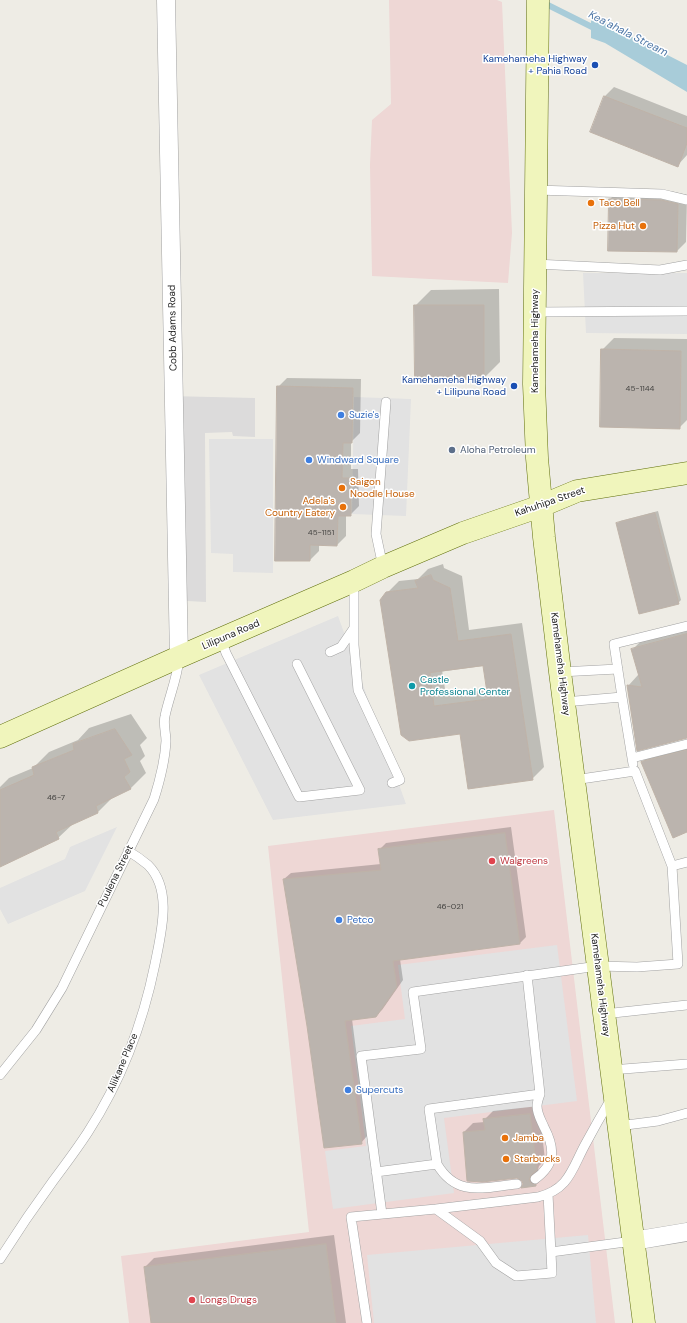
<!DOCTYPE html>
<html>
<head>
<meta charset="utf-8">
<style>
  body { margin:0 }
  canvas { display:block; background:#eeece5 }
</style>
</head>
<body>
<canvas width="687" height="1323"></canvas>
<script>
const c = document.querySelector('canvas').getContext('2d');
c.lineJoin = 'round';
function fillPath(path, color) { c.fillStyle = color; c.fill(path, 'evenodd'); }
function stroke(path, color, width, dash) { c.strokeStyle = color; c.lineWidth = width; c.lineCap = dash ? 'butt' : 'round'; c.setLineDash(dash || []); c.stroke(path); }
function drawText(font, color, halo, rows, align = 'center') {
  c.font = font + ' "DM Sans",sans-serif'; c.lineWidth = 3; c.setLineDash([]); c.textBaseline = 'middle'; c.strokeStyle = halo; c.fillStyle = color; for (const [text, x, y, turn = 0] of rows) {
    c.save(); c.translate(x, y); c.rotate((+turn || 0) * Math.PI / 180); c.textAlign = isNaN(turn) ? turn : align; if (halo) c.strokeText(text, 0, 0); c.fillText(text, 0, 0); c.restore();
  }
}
fillPath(new Path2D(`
  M 169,396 L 255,398 L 255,437 L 233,436 L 232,432 L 205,433 L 206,602 L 187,601 L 187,594 L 171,593 Z`), '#dcdbdb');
fillPath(new Path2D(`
  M 389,0 L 497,0 L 502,2 L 512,233 L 508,283 L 372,276 L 370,165 L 372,120 L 391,104 Z
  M 554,810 L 615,1323 L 129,1323 L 121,1256 L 309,1232 L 268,846 Z`), '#eed7d5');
fillPath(new Path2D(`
  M 583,273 L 687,273 L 687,334 L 586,333 Z
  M 354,397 L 411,399 L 406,516 L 352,514 Z
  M 209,439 L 273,439 L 273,573 L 233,572 L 233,554 L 211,553 Z
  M 338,616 L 406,804 L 273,820 L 199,675 Z
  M 117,827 L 85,891 L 8,924 L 0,909 L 0,888 L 65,859 L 70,847 Z
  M 557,945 L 577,1101 L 444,1118 L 454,1193 L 333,1209 L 325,1151 L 366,1146 L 351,1026 L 405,1019 L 398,965 Z
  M 588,1235 L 596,1323 L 374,1323 L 367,1255 Z`), '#e2e2e2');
fillPath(new Path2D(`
  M 591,16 L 687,65 L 687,92 L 605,43 L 591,38 Z`), '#a8ccd9');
fillPath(new Path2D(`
  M 614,87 L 687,116 L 687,155 L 678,165 L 605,96 Z
  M 619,190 L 671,191 L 687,195 L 686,242 L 677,251 L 610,199 Z
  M 499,289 L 500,362 L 484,378 L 415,306 L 431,290 Z
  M 614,338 L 687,339 L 687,420 L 679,428 L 602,350 Z
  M 287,378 L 361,379 L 360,433 L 351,442 L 351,469 L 358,469 L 359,506 L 350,515 L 346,515 L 346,536 L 337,545 L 319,544 L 319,551 L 310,560 L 278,387 Z
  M 658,511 L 681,600 L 678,603 L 617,524 L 620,521 Z
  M 443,564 L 444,568 L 462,576 L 469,630 L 522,623 L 544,767 L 532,779 L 461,732 L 409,740 L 387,593 L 399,581 L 418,579 L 428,569 ZM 484,664 L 487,690 L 446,695 L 442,670 Z
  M 687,627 L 687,738 L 628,686 L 638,675 L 640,675 L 632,650 L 643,639 Z
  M 131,714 L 147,738 L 140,745 L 145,756 L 140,761 L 146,773 L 130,789 L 113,797 L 98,812 L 74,823 L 58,838 L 0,865 L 0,787 L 9,778 L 33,768 L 49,752 L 78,740 L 89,728 Z
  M 687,743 L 687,831 L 642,762 L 652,752 Z
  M 511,827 L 526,937 L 520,943 L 400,959 L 403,980 L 382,1010 L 375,1016 L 352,1019 L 367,1136 L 361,1143 L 308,1025 L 284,879 L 291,873 L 381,864 L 379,850 L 386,843 Z
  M 539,1106 L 545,1160 L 539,1166 L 538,1170 L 540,1174 L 545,1176 L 536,1185 L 524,1184 L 523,1180 L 464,1132 L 473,1123 L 485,1122 L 484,1120 L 493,1111 Z
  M 334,1235 L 346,1323 L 152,1323 L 145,1267 L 154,1258 Z`), '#0003');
stroke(new Path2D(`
  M 542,2 L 598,30`), '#a8ccd9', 6);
const building = new Path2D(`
  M 604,96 L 687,128 L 687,143 L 678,167 L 590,132 Z
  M 609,199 L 661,200 L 678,204 L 677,252 L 608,251 Z
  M 414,305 L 484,305 L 484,379 L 415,380 Z
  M 601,349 L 681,351 L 680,429 L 600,427 Z
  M 277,386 L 353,388 L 352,443 L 343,443 L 342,478 L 350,478 L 351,516 L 338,516 L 337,546 L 310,545 L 310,561 L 275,561 Z
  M 655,513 L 679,604 L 639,614 L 616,523 Z
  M 431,575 L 433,580 L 450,588 L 458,641 L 511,634 L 533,780 L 468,789 L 460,734 L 409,741 L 401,735 L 380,600 L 386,592 L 418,588 L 415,581 ZM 483,666 L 488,699 L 434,706 L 430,673 Z
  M 687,634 L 687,738 L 637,751 L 627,685 L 642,687 L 631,649 Z
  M 115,729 L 132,755 L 124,759 L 130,772 L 124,777 L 131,789 L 96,806 L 98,813 L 56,832 L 59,839 L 0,867 L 0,790 L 34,775 L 32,767 L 74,750 L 73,744 Z
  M 687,750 L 687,832 L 673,838 L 641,762 Z
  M 505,833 L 520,944 L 393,961 L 397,987 L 376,1017 L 345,1021 L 362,1144 L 324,1148 L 307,1026 L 283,879 L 381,870 L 378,849 Z
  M 530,1114 L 537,1170 L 531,1175 L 529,1180 L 531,1183 L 536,1185 L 536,1186 L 521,1188 L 523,1184 L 522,1181 L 517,1178 L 482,1182 L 467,1181 L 463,1132 L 485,1130 L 483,1119 Z
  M 326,1244 L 336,1323 L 151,1323 L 144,1267 Z`);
fillPath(building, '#bbb4ae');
stroke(building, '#bfb3a8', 1);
const lane = new Path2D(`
  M 536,190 L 662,194 L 687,200
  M 535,264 L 660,270 L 687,265
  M 535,312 L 687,311
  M 383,567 L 376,534 L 386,402
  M 354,582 L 354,645 L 358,690 L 400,780 L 392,783
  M 221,639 L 226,653 L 299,797 L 360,790 L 297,664
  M 330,652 L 341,647 L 354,628
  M 560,672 L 618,669
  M 622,697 L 614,644 L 687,626
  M 564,702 L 622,697 L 632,758
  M 633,764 L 632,758 L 687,744
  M 672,866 L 687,862
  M 604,1014 L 687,1005
  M 611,1070 L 687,1064
  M 0,1075 L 36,1030 L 62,988 L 154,799 C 160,780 165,762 166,741 C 166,733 163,724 165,716 C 169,697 177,679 179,659
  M 618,1126 L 658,1121 L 687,1113
  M 437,1164 C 457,1198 484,1187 517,1184
  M 376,1172 L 437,1164 L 429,1109 L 540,1094 L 527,975
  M 535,1179 C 556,1164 555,1148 544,1127 C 541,1120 537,1114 537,1106 C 537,1102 539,1097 540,1094
  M 436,1209 L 538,1197 C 570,1189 572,1168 586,1143 C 594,1128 602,1114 611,1099
  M 382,1214 L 361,1056 L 421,1049 L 413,992 L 598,966 L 637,967 L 678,964 L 672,866 L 635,771 L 574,780
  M 551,1252 L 633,1241
  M 0,1259 C 17,1232 34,1207 53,1181 C 65,1165 77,1149 88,1132 C 121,1081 143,1023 155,964 C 161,933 173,890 148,865 C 142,860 135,855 128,851
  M 367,1323 L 351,1217 L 436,1209 L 480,1241 L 496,1263 L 516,1276 L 552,1273 L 548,1194`);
const street = new Path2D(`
  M 166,0 L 179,657
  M 633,1241 L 687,1232`);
const secondary = new Path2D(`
  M 538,0 L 534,384 L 537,458 L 544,537 L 560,672 L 644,1323
  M 0,737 L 179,657 L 354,581 L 383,567 L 463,533 L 541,506 L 577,491 L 687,473`);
stroke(lane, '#a2a2a2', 10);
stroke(street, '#a2a2a2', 19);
stroke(secondary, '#606f0c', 23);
stroke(lane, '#fff', 9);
stroke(street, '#fff', 18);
stroke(secondary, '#f0f5bc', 22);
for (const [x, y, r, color] of [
  [595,65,4,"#1a4fb4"],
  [591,203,4,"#e8710a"],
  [643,226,4,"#e8710a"],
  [514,386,4,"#1a4fb4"],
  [341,415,4,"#3f7fe0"],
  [452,450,4,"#5c6f8a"],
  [309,460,4,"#3f7fe0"],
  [342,488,4,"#e8710a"],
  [343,507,4,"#e8710a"],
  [412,686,4,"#0f9aa8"],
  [492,861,4,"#e0444e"],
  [339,920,4,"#3f7fe0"],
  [348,1090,4,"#3f7fe0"],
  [505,1138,4,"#e8710a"],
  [506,1159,4,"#e8710a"],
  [192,1300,4,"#e0444e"]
]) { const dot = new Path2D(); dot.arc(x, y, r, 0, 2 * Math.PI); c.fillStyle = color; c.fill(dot); stroke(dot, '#fff', 1.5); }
drawText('8px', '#454442', null, [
  ["45-1144",640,389],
  ["45-1151",321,533],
  ["46-7",56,798],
  ["46-021",450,907]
]);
drawText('10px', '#164399', '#fff', [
  ["Kamehameha Highway",587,59],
  ["+ Pahia Road",587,71],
  ["Kamehameha Highway",506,380],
  ["+ Lilipuna Road",506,392]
], 'right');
drawText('10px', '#c56008', '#fff', [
  ["Taco Bell",599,203],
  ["Pizza Hut",635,226,"right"],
  ["Saigon",350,482],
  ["Noodle House",350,494],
  ["Adela's",335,501,"right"],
  ["Country Eatery",335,513,"right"],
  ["Jamba",513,1138],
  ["Starbucks",514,1159]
], 'left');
drawText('10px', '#1e1e1e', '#fff', [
  ["Cobb Adams Road",173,328,-91],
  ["Kamehameha Highway",535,341,-90],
  ["Kahuhipa Street",550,502,-19],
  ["Lilipuna Road",231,635,-23],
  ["Kamehameha Highway",560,664,83],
  ["Puulena Street",116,876,-64],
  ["Kamehameha Highway",600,985,83],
  ["Aliikane Place",123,1063,-67]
]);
drawText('10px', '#366cbe', '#fff', [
  ["Suzie's",349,415],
  ["Windward Square",317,460],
  ["Petco",347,920],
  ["Supercuts",356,1090]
], 'left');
drawText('10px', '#4e5e75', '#fff', [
  ["Aloha Petroleum",460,450]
], 'left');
drawText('10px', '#0d838f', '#fff', [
  ["Castle",420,680],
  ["Professional Center",420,692]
], 'left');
drawText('10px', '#be3a42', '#fff', [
  ["Walgreens",500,861],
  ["Longs Drugs",200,1300]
], 'left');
drawText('italic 11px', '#5079a8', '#fff', [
  ["Keaʻahala Stream",628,34,27]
]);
</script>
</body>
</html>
